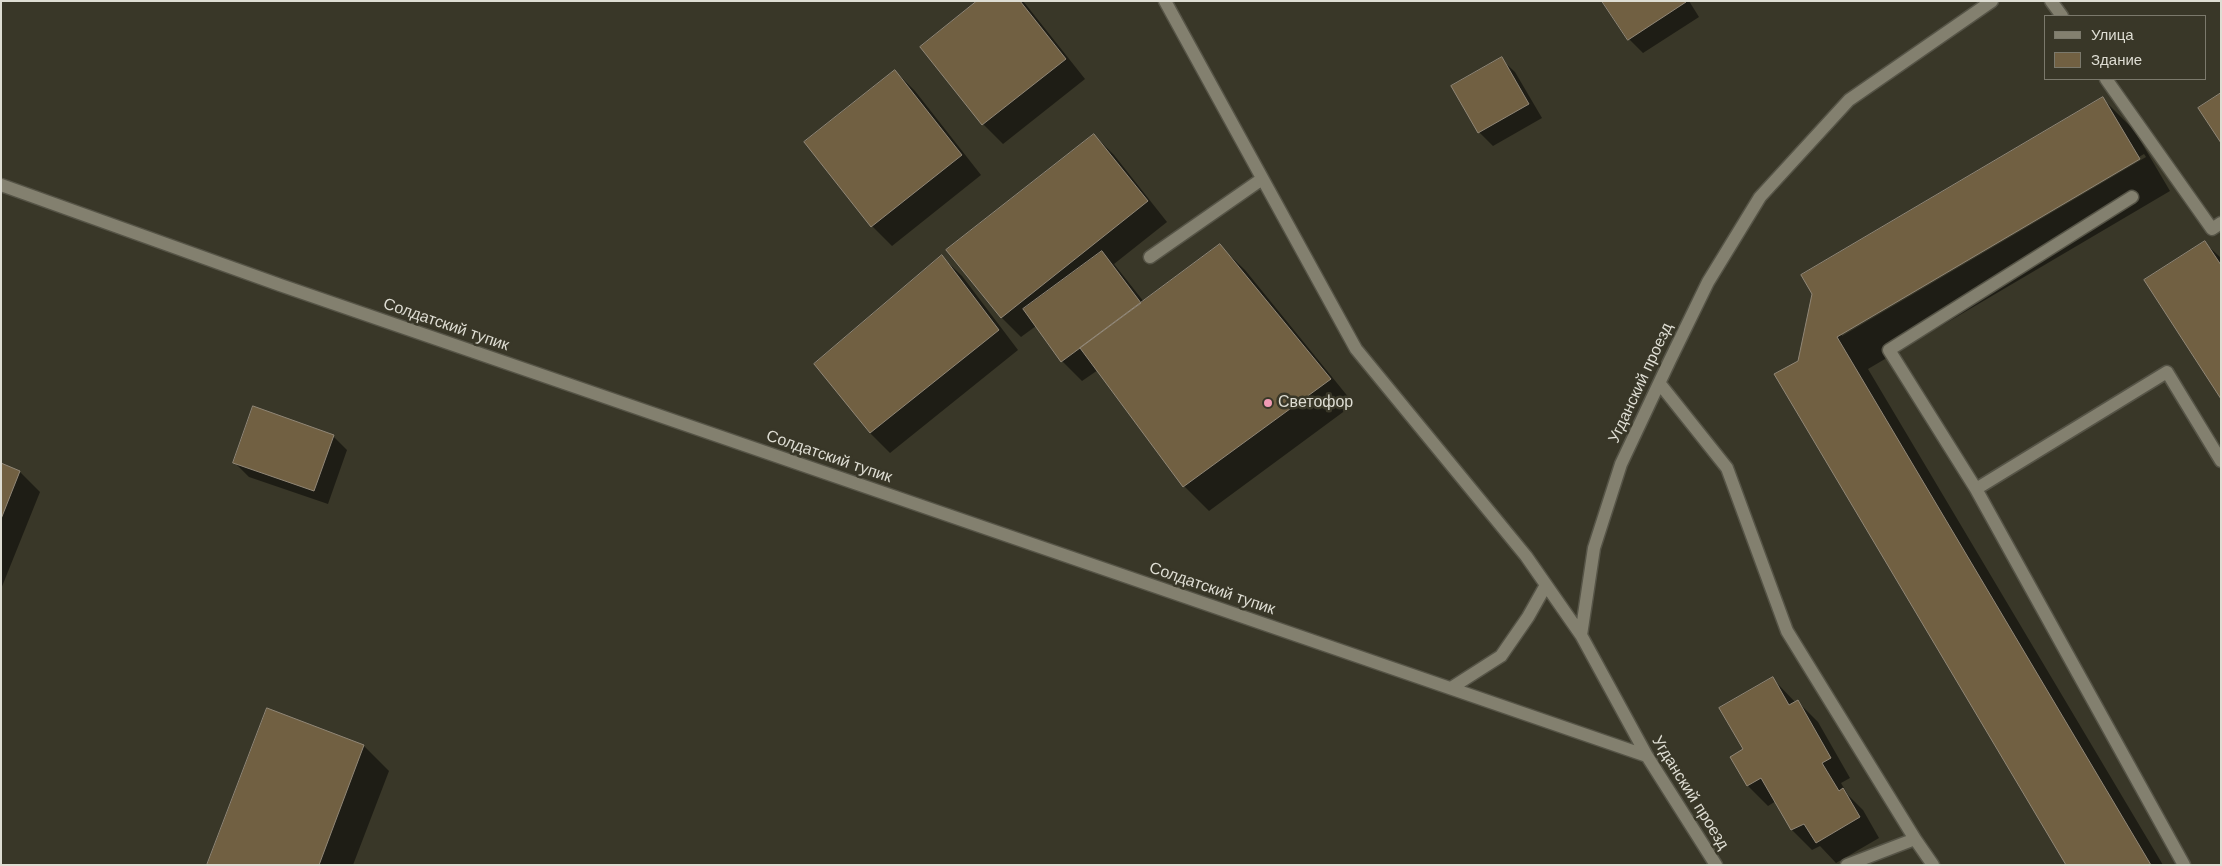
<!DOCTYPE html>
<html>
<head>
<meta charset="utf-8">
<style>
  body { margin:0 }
  #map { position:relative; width:2222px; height:866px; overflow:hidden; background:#393728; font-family:Arial,sans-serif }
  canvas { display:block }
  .frame { position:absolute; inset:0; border:2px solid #deddd3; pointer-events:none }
  .legend { position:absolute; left:2044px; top:15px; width:162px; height:65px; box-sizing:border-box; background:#393728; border:1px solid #7b796c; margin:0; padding:6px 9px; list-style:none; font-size:15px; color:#deddd3 }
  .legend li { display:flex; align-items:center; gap:10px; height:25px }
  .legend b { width:25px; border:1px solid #7b796c }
</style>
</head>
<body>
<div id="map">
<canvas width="2222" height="866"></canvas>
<div class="frame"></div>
<ul class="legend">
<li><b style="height:6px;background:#83806f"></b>Улица</li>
<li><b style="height:14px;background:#716042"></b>Здание</li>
</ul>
</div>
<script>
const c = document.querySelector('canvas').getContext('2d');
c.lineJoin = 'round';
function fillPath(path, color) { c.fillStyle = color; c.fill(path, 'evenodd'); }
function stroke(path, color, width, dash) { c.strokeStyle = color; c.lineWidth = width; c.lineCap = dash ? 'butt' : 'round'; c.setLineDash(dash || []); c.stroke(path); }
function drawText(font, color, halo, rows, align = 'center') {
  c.font = font + ' Arial,sans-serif'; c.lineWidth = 5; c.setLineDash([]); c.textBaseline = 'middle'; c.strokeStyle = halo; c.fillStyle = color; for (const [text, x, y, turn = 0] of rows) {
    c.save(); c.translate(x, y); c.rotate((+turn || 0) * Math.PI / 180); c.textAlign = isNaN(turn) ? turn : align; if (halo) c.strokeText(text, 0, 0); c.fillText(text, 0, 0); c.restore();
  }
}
fillPath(new Path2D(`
  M 979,1 L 1023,1 L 1085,79 L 1003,144 L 983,124 Z
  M 1604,1 L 1689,1 L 1699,17 L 1643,53 L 1629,39 Z
  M 1501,59 L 1515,72 L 1542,118 L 1493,146 L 1479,132 Z
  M 895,71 L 915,91 L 981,175 L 892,246 L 872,226 Z
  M 2102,98 L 2134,130 L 2170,191 L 1868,369 L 2163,865 L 2067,865 L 1799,362 ZM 2144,154 L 2146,157 L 1842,336 L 1842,333 Z
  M 1094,135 L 1114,155 L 1167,222 L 1114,264 L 1144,302 L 1220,246 L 1245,270 L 1354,404 L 1209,511 L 1184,486 L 1098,370 L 1082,381 L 1062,361 L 1036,326 L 1021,337 L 1001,317 Z
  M 2205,243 L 2221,258 L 2221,396 Z
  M 942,257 L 962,276 L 1018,350 L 890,453 L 870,433 L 816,364 Z
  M 333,436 L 347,450 L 328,504 L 249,477 L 235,463 Z
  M 1,465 L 20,472 L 40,492 L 1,589 Z
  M 1773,679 L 1796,703 L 1798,702 L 1818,722 L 1850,778 L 1841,783 L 1848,795 L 1863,810 L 1879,838 L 1836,863 L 1820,846 L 1812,850 L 1792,830 L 1776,801 L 1768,806 L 1748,786 L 1744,749 Z
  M 267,709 L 364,746 L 389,771 L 353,865 L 209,865 Z`), '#0007');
const building = new Path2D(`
  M 977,1 L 1020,1 L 1066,59 L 982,125 L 920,47 Z
  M 1602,1 L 1685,1 L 1686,2 L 1628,40 Z
  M 1502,57 L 1529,104 L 1478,133 L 1451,86 Z
  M 895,70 L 962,155 L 871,227 L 804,142 Z
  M 2221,93 L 2221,143 L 2198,108 Z
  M 2103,97 L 2140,159 L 1837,337 L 2151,865 L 2066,865 L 1774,374 L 1798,361 L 1812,294 L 1801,275 Z
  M 1094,134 L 1148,201 L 1001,318 L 946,250 Z
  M 2205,241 L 2221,265 L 2221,399 L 2144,280 Z
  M 1220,244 L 1331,379 L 1183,487 L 1080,348 Z
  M 1102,251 L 1141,303 L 1061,362 L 1023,309 Z
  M 942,255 L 999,330 L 870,433 L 814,364 Z
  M 253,406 L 334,435 L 314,491 L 233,463 Z
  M 1,463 L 20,471 L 1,519 Z
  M 1773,677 L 1789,705 L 1798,700 L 1831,758 L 1822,763 L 1839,791 L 1843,788 L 1860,817 L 1816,843 L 1804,824 L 1791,830 L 1761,778 L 1747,786 L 1730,757 L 1743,749 L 1719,708 Z
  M 267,708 L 364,745 L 319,865 L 207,865 Z`);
fillPath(building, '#716042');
stroke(building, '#918777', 1);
const minor = new Path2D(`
  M 1165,1 L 1356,349 L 1526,556 L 1581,635
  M 2051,1 L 2062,16
  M 2106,79 L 2212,229 L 2221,223
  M 1,185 L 280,285 L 1647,756
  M 1150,257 L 1262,179
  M 1660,384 L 1727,468 L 1787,631 L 1915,839
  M 1976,489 L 1889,350 L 2132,197
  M 1451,688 L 1501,656 L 1528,617 L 1546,585
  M 1716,865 L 1647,756 L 1581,635 L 1594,548 L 1621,464 L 1670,360 L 1708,282 L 1760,197 L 1849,100 L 1992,1
  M 1847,865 L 1915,839 L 1933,865
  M 2184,865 L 1976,489 L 2167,372 L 2221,461`);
stroke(minor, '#565447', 15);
stroke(minor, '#83806f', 12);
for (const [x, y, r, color] of [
  [1268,403,5,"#f19ab3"]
]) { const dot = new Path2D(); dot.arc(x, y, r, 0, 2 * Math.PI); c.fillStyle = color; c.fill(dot); stroke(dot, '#393728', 2); }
drawText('16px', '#deddd3', '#393728', [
  ["Солдатский тупик",446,325,19],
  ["Угданский проезд",1641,383,-65],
  ["Солдатский тупик",829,457,19],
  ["Солдатский тупик",1212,589,19],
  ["Угданский проезд",1690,793,58]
]);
drawText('16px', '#deddd3', '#393728', [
  ["Светофор",1278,403]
], 'left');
</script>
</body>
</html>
